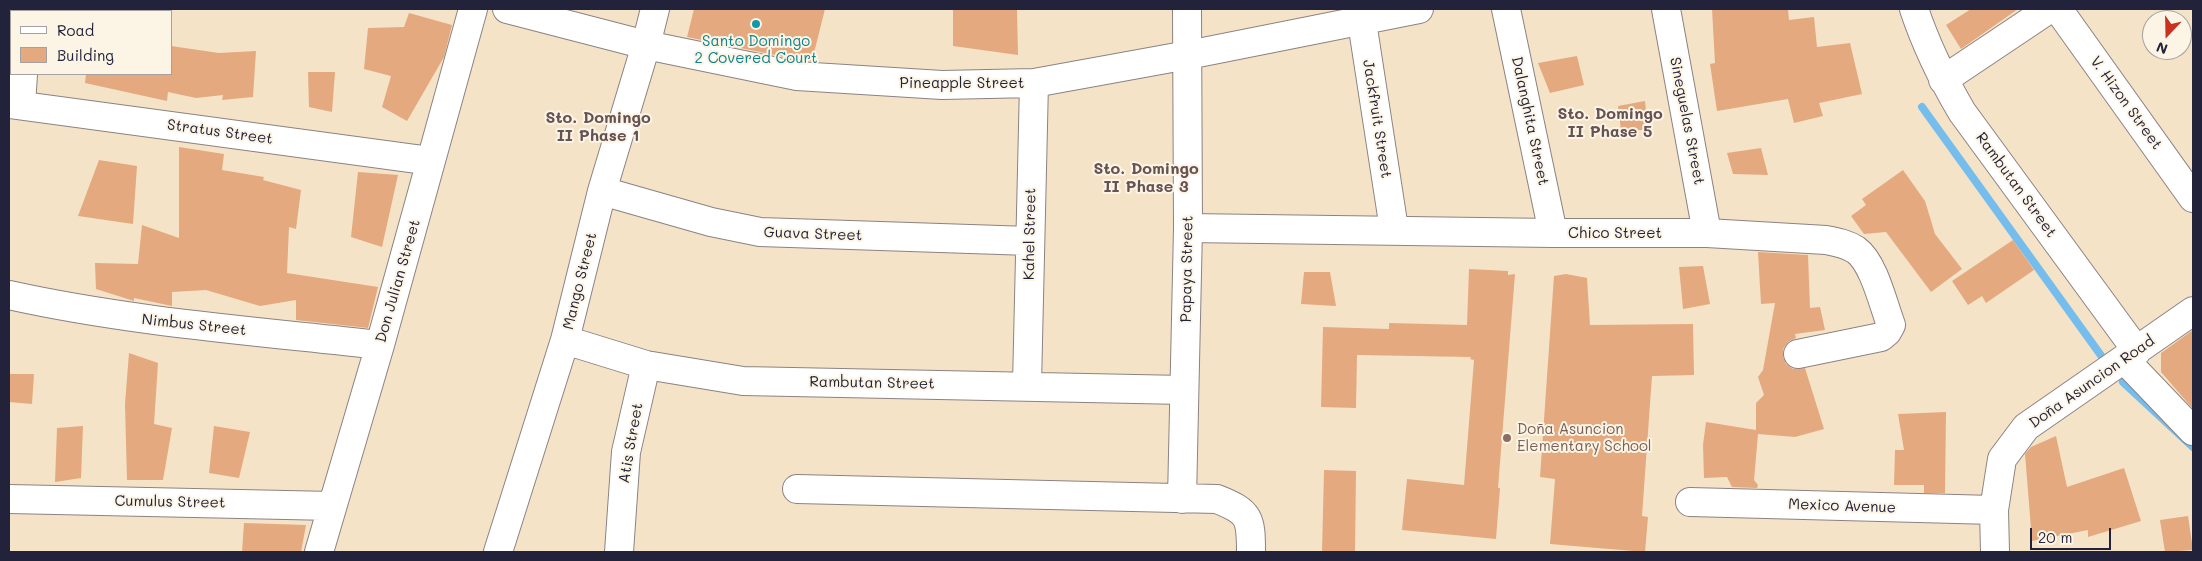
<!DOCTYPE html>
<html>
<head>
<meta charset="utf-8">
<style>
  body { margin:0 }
  #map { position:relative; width:2202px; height:561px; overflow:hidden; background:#f5e3c8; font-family:Mali,sans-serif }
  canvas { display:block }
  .frame { position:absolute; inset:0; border:10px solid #22223b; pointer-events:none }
  .legend { position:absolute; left:10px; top:10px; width:162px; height:65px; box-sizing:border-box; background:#fcf5e5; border:1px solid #a5a1a1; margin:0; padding:6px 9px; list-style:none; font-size:15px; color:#22223b }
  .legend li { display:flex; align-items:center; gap:10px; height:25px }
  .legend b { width:25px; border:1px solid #a5a1a1 }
  .north { position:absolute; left:2142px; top:10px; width:50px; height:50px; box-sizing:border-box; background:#fcf5e5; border:1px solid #a5a1a1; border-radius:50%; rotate:201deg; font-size:14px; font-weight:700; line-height:20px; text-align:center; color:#22223b }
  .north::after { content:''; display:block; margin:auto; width:18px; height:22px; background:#c8321e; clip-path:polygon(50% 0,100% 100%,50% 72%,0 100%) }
  .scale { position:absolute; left:2030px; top:528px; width:81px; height:22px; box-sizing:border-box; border:2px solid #22223b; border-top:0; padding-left:6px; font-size:15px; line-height:18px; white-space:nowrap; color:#22223b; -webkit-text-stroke:4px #fcf5e5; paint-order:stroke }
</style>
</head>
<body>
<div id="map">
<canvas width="2202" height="561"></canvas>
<div class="frame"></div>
<ul class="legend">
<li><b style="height:6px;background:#fff"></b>Road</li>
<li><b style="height:14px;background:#e4a97f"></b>Building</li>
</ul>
<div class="north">N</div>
<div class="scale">20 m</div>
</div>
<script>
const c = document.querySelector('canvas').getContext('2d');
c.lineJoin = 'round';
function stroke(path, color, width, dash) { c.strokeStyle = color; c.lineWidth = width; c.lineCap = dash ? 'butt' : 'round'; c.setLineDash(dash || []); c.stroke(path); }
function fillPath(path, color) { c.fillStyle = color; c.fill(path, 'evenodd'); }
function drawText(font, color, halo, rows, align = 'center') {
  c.font = font + ' Mali,sans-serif'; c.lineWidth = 4; c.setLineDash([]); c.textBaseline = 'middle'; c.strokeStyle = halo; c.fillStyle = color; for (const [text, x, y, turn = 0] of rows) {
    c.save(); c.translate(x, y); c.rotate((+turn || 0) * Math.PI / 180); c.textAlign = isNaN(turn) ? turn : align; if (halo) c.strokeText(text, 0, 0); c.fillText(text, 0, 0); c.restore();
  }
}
stroke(new Path2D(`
  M 1922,107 L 2105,361
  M 2123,382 L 2193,447`), '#74bded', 8);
fillPath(new Path2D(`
  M 694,9 L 825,9 L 812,61 L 799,60 L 687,37 Z
  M 953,9 L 1017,9 L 1018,55 L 953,46 Z
  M 1712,9 L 1788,9 L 1789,20 L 1814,17 L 1817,47 L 1850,43 L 1862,94 L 1819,103 L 1823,116 L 1794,123 L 1788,99 L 1717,111 L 1710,64 L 1715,63 Z
  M 1971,9 L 2018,9 L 1961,49 L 1946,25 Z
  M 409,13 L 452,25 L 444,57 L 407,121 L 382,107 L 391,76 L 364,69 L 368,28 L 404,27 Z
  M 171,46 L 219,53 L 256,51 L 253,97 L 222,100 L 223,95 L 196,98 L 168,92 L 167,101 L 85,83 L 86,74 L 171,74 Z
  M 1577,56 L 1584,85 L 1550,93 L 1538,63 Z
  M 308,72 L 335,72 L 332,112 L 309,107 Z
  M 1645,101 L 1648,130 L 1621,130 L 1618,106 Z
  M 179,147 L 224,154 L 222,170 L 264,177 L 263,180 L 301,190 L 296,229 L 289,227 L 287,273 L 378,287 L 368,328 L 296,320 L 296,300 L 260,306 L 206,290 L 172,292 L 172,306 L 134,298 L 134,301 L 96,289 L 95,263 L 138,264 L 142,225 L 179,238 Z
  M 1761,148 L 1768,175 L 1733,174 L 1727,153 Z
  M 99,160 L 137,166 L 133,224 L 78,216 Z
  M 1903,170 L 1925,201 L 1935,234 L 1962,269 L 1931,292 L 1886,232 L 1864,234 L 1851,216 L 1866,205 L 1862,199 Z
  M 358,172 L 398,175 L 382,247 L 351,237 Z
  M 2013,240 L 2034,270 L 1986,303 L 1982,296 L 1968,305 L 1952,281 Z
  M 1758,252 L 1808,255 L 1810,308 L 1820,307 L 1825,330 L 1795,334 L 1796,338 L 1788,342 L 1783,349 L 1783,357 L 1786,364 L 1793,369 L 1805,368 L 1824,429 L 1795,437 L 1758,434 L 1754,480 L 1758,485 L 1757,488 L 1732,487 L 1727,477 L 1704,478 L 1703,445 L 1706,422 L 1756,430 L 1756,403 L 1764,395 L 1758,377 L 1763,370 L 1775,303 L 1761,304 Z
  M 1703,266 L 1710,304 L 1683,309 L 1679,267 Z
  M 1469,269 L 1508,271 L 1508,275 L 1515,274 L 1498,488 L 1500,488 L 1496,539 L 1402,530 L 1407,479 L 1464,485 L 1474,360 L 1470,359 L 1471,357 L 1357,355 L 1356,408 L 1321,407 L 1323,327 L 1389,329 L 1389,323 L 1467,325 Z
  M 1304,272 L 1330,272 L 1336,306 L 1301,304 Z
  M 1566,274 L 1587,278 L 1590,325 L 1693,324 L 1694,375 L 1652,376 L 1642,516 L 1648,517 L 1645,552 L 1550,544 L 1555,479 L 1540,477 L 1554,276 Z
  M 2193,330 L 2193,409 L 2161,372 L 2161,353 Z
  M 129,353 L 158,363 L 154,424 L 172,428 L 163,480 L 127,480 L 125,404 Z
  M 9,374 L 34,374 L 32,404 L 9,402 Z
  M 1946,412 L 1945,493 L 1924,493 L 1924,485 L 1894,485 L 1895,450 L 1904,450 L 1898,414 Z
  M 83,426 L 81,478 L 55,482 L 57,428 Z
  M 214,426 L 250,432 L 239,478 L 209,473 Z
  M 2056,436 L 2067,487 L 2124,468 L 2141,521 L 2088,537 L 2088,530 L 2032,541 L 2025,454 L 2031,447 Z
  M 1324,470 L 1356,471 L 1355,552 L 1322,552 Z
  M 2188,516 L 2193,550 L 2165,552 L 2160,520 Z
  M 244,523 L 306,525 L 301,552 L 242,552 Z`), '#e4a97f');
const street = new Path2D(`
  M 507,9 L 646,45 L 797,76 L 942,85 L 1034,83 L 1188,55 L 1419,9
  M 1360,9 L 1394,229
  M 1506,9 L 1553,233
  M 1666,9 L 1707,233
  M 1914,9 C 1926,45 1942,78 1962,112 L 2137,351
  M 2058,9 L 2193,198
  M 27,11 L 27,9
  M 1943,80 L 2049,9
  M 9,104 L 431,161
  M 21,105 L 23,74
  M 602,191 L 711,222 L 760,232 L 1030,241
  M 1188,228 L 1553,233 L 1707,233 L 1826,240 C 1837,242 1847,244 1856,250 C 1874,263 1883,304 1891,325 L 1887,332 L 1881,337 L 1798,354
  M 9,295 C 131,322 256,331 380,345
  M 565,340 L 646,365 L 743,381 L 1184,390
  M 2124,359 L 2193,431
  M 1027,385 L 1034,83
  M 797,489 L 1217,499 C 1250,512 1251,518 1251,552
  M 9,499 L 332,506
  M 1182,499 L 1188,228 L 1187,9
  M 1690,502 L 1994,510
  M 319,552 L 380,345 L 473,9
  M 498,552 L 565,340 L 602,191 L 646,45 L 655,9
  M 619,552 L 626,452 L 646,365
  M 1995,552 L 1994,510 L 2002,459 L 2026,427 L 2193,311`);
stroke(street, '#8c8282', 30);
stroke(street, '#fff', 28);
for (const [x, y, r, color] of [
  [756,24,5,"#0f9aa8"],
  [1507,438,5,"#8d6e63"]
]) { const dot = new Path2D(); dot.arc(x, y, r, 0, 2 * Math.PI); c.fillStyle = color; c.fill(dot); stroke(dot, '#fcf5e5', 2); }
drawText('15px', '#0d838f', '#fcf5e5', [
  ["Santo Domingo",756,41],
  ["2 Covered Court",756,58]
]);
drawText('15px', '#22223b', '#fcf5e5', [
  ["Pineapple Street",962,83],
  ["V. Hizon Street",2126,103,54],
  ["Jackfruit Street",1377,119,81],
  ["Dalanghita Street",1530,121,78],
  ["Sineguelas Street",1687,121,79],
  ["Stratus Street",220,132,8],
  ["Rambutan Street",2016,185,54],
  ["Chico Street",1615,233],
  ["Guava Street",813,234,2],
  ["Kahel Street",1030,234,-89],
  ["Papaya Street",1187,269,-89],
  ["Don Julian Street",398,281,-74],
  ["Mango Street",580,281,-76],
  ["Nimbus Street",194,325,6],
  ["Doña Asuncion Road",2092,382,-35],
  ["Rambutan Street",872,383,1],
  ["Atis Street",631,443,-80],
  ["Cumulus Street",170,502,1],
  ["Mexico Avenue",1842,506,2]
]);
drawText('15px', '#785e54', '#fcf5e5', [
  ["Doña Asuncion",1517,429],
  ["Elementary School",1517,446]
], 'left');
drawText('bold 16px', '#665153', '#fcf5e5', [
  ["Sto. Domingo",1610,114],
  ["II Phase 5",1610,132],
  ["Sto. Domingo",598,118],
  ["II Phase 1",598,136],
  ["Sto. Domingo",1146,169],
  ["II Phase 3",1146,187]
]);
</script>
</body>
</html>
